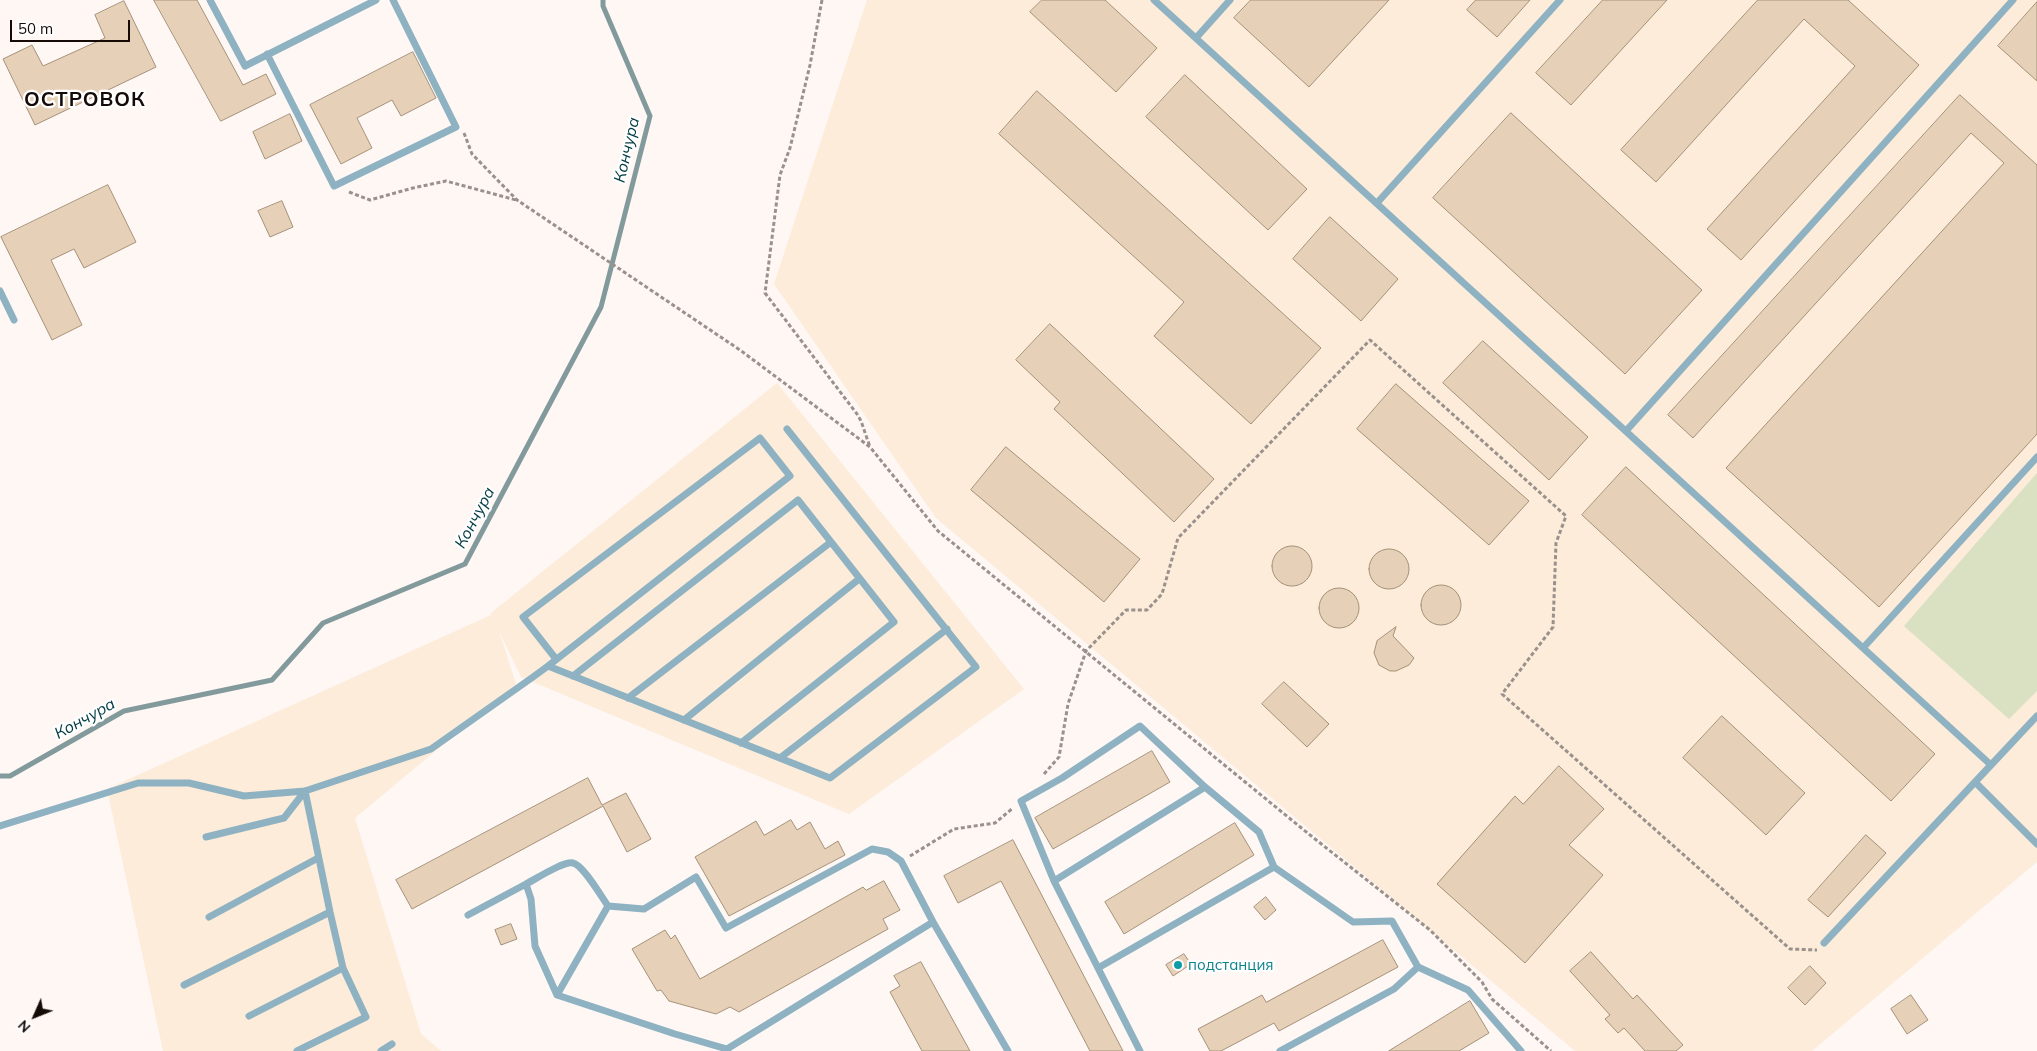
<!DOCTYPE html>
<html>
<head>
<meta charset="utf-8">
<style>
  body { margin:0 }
  #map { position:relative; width:2037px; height:1051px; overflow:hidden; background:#fef7f4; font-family:Mulish,sans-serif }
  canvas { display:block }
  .north { position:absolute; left:10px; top:991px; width:50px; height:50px; -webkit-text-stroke:4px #fff; paint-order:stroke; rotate:226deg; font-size:14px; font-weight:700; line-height:20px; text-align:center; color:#150a06 }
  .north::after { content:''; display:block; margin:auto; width:18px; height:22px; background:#150a06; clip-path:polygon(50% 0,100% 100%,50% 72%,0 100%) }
  .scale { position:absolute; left:10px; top:20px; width:120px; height:22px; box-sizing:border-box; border:2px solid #150a06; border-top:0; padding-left:6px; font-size:15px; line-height:18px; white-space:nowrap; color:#150a06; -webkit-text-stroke:4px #fff; paint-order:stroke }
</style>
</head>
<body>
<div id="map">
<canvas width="2037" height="1051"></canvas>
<div class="north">N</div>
<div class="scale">50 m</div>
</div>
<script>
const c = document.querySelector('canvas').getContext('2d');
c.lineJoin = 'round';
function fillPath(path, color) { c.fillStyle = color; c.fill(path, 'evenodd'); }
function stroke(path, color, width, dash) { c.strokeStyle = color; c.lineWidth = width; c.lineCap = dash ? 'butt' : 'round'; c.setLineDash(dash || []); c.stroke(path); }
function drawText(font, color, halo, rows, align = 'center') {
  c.font = font + ' Mulish,sans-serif'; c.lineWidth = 4.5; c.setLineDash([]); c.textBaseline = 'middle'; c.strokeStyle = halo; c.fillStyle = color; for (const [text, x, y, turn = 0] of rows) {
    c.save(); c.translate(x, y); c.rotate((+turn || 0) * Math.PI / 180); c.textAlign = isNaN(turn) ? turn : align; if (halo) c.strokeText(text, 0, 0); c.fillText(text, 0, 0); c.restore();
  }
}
fillPath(new Path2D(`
  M 867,0 L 2037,0 L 2037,862 L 1812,1051 L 1575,1051 L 936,518 L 774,284 Z
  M 777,383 L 1024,689 L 849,814 L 521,677 L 499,631 L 516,684 L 355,818 L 421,1034 L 441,1051 L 163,1051 L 107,789 L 491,615 L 491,613 Z`), '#fcecd9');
fillPath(new Path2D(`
  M 2037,473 L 2037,691 L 2009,719 L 1904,626 Z`), '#dae1c3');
stroke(new Path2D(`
  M 0,776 L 10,776 L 124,711 L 272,680 L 323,623 L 465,564 L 601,307 L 650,116 L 603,6 L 603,0`), '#839a9d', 5);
const building = new Path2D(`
  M 154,0 L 197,0 L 243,85 L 266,74 L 276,94 L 221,121 Z
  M 1042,0 L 1105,0 L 1157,48 L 1116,92 L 1030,12 Z
  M 1251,0 L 1389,0 L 1309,87 L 1234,18 Z
  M 1476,0 L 1530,0 L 1497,37 L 1467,10 Z
  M 1603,0 L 1667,0 L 1571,105 L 1536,73 Z
  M 1758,0 L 1848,0 L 1919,65 L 1741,260 L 1707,229 L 1855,66 L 1804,19 L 1656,182 L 1621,150 Z
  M 124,1 L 156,67 L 35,125 L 3,59 L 32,45 L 43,66 L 105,38 L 95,15 Z
  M 2037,2 L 2037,81 L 1998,46 Z
  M 413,52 L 436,98 L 401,116 L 392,100 L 357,118 L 372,148 L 341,164 L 310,105 Z
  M 1185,75 L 1307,189 L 1268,230 L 1146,117 Z
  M 1037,91 L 1321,348 L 1251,424 L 1154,336 L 1184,302 L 999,134 Z
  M 1960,95 L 2037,165 L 2037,434 L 1879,607 L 1726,468 L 2004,163 L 1971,133 L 1693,438 L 1668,415 Z
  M 1511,113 L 1702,290 L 1625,374 L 1433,198 Z
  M 290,114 L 302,141 L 265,159 L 253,132 Z
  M 108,185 L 136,242 L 84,268 L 74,249 L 51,260 L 82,325 L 52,340 L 1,237 Z
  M 282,201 L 293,227 L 270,237 L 258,211 Z
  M 1330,217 L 1398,279 L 1361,321 L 1293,259 Z
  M 1050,324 L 1214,479 L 1174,522 L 1054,409 L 1060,402 L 1016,360 Z
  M 1483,341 L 1588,437 L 1549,480 L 1443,383 Z
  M 1396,384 L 1529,501 L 1489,545 L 1357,429 Z
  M 1006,447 L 1140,559 L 1104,602 L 971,490 Z
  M 1626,467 L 1935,754 L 1891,801 L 1582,515 Z
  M1272 566a20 20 0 1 1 40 0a20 20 0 1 1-40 0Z
  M1369 569a20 20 0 1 1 40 0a20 20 0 1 1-40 0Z
  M1421 605a20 20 0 1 1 40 0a20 20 0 1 1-40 0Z
  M1319 608a20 20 0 1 1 40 0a20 20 0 1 1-40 0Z
  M 1396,627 L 1393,636 L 1414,658 L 1409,665 L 1396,671 L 1390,671 L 1379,665 L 1374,653 L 1377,641 Z
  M 1284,682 L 1329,724 L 1307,747 L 1262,704 Z
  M 1722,716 L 1805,793 L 1766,835 L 1683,758 Z
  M 1152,751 L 1170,782 L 1053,849 L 1035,818 Z
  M 1559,766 L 1604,809 L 1569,845 L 1603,875 L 1525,963 L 1437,884 L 1515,796 L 1523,804 Z
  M 588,778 L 602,805 L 626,793 L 651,839 L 627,852 L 603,806 L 412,909 L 396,880 Z
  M 791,820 L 797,830 L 810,822 L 825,849 L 838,841 L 845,855 L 729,916 L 695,857 L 756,821 L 764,835 Z
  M 1235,823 L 1254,855 L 1124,934 L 1105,902 Z
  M 1866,835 L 1886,853 L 1828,917 L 1808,900 Z
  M 1013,840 L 1123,1051 L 1090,1051 L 1001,881 L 958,903 L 944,876 Z
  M 884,881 L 900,910 L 883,919 L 888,929 L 739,1012 L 730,1007 L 716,1014 L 669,1001 L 661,990 L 657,991 L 632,949 L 665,930 L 671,939 L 675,935 L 700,979 L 863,887 L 866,890 Z
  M 1266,897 L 1276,910 L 1265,920 L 1254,907 Z
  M 511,924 L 517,939 L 501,945 L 495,930 Z
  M 1383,940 L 1398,967 L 1279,1031 L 1274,1023 L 1221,1051 L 1210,1051 L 1198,1029 L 1262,995 L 1266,1002 Z
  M 1591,952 L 1633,999 L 1637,995 L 1683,1045 L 1676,1051 L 1645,1051 L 1624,1028 L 1618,1033 L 1605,1019 L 1610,1015 L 1570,971 Z
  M 1184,954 L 1191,964 L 1173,976 L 1166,965 Z
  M 921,962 L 970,1051 L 922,1051 L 890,992 L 900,986 L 894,976 Z
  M 1810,966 L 1826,983 L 1805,1005 L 1788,988 Z
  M 1911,995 L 1928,1020 L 1907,1034 L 1891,1009 Z
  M 1470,1001 L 1489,1033 L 1459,1051 L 1389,1051 Z`);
fillPath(building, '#e6d1b8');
stroke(building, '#a59179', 1);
stroke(new Path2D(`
  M 822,0 L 810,65 L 790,148 L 780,175 L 765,293 L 857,414 L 861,421 L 870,447
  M 464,133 L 472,154 L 517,200 L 740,350 L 870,447 L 938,531 L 1310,835 L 1430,930 L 1482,982 L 1492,999 L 1551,1051
  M 349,192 L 370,200 L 413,188 L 446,181 L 516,200
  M 1044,774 L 1059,757 L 1068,704 L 1086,651 L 1126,610 L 1147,610 L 1162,594 L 1178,538 L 1370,340 L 1566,516 L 1556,543 L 1553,627 L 1502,694 L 1790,949 L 1817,950
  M 910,856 L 954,829 L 995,823 L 1013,808`), '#9a918d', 3, [4, 2.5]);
stroke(new Path2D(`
  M 210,0 L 245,66 L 376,0
  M 1154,0 L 1991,765 L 2037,716
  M 1196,38 L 1230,0
  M 267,54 L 334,186 L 456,127 L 393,0
  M 1377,203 L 1560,0
  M 0,291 L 14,320
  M 1626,431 L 2013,0
  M 1863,648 L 2037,457
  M 548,666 L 830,778 L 976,667 L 787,429
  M 573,676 L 798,500 L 894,622 L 741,743
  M 628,698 L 831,542
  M 684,720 L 859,579
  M 780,758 L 947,629
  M 1975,782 L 2037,844
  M 0,826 L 138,783 L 189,783 L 244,796 L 305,791 L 431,749 L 533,677 L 548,666 L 790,476 L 760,438 L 523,617 L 556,659
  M 206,837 L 284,818 L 305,791
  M 1054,881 L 1205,787
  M 526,884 C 536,879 563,861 573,863 C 583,865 601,896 608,906
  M 468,915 L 526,884 L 531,899 L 535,946 L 557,995 L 675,1034 L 727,1049 L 933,922 L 1008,1051
  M 209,917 L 318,858
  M 1824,943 L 1991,765
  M 1418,967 L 1468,990 L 1521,1051
  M 1098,968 L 1274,867
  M 184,985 L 330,912
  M 557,995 L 608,906 L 644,909 L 696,877 L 726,928 L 872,849 L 888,852 L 901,861 L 933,922
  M 249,1016 L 343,968
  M 297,1051 L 366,1017 L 343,968 L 330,912 L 305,791
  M 381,1051 L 392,1044
  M 1140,1051 L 1054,881 L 1021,801 L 1062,778 L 1140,726 L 1205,787 L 1259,832 L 1274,867 L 1353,922 L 1392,921 L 1418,967 L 1394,989 L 1280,1051`), '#8eb2c2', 7);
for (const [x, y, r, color] of [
  [1178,965,5,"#0f9aa8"]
]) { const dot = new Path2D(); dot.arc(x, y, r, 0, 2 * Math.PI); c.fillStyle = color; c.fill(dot); stroke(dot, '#fff', 2); }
drawText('15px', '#0d838f', '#fff', [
  ["подстанция",1188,965]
], 'left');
drawText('italic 16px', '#003b43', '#fff', [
  ["Кончура",627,150,-77],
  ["Кончура",475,518,-62],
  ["Кончура",85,719,-29]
]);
c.letterSpacing = '1px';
drawText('bold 20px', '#150a06', '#fff', [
  ["ОСТРОВОК",85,100]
]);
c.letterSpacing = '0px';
</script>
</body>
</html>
